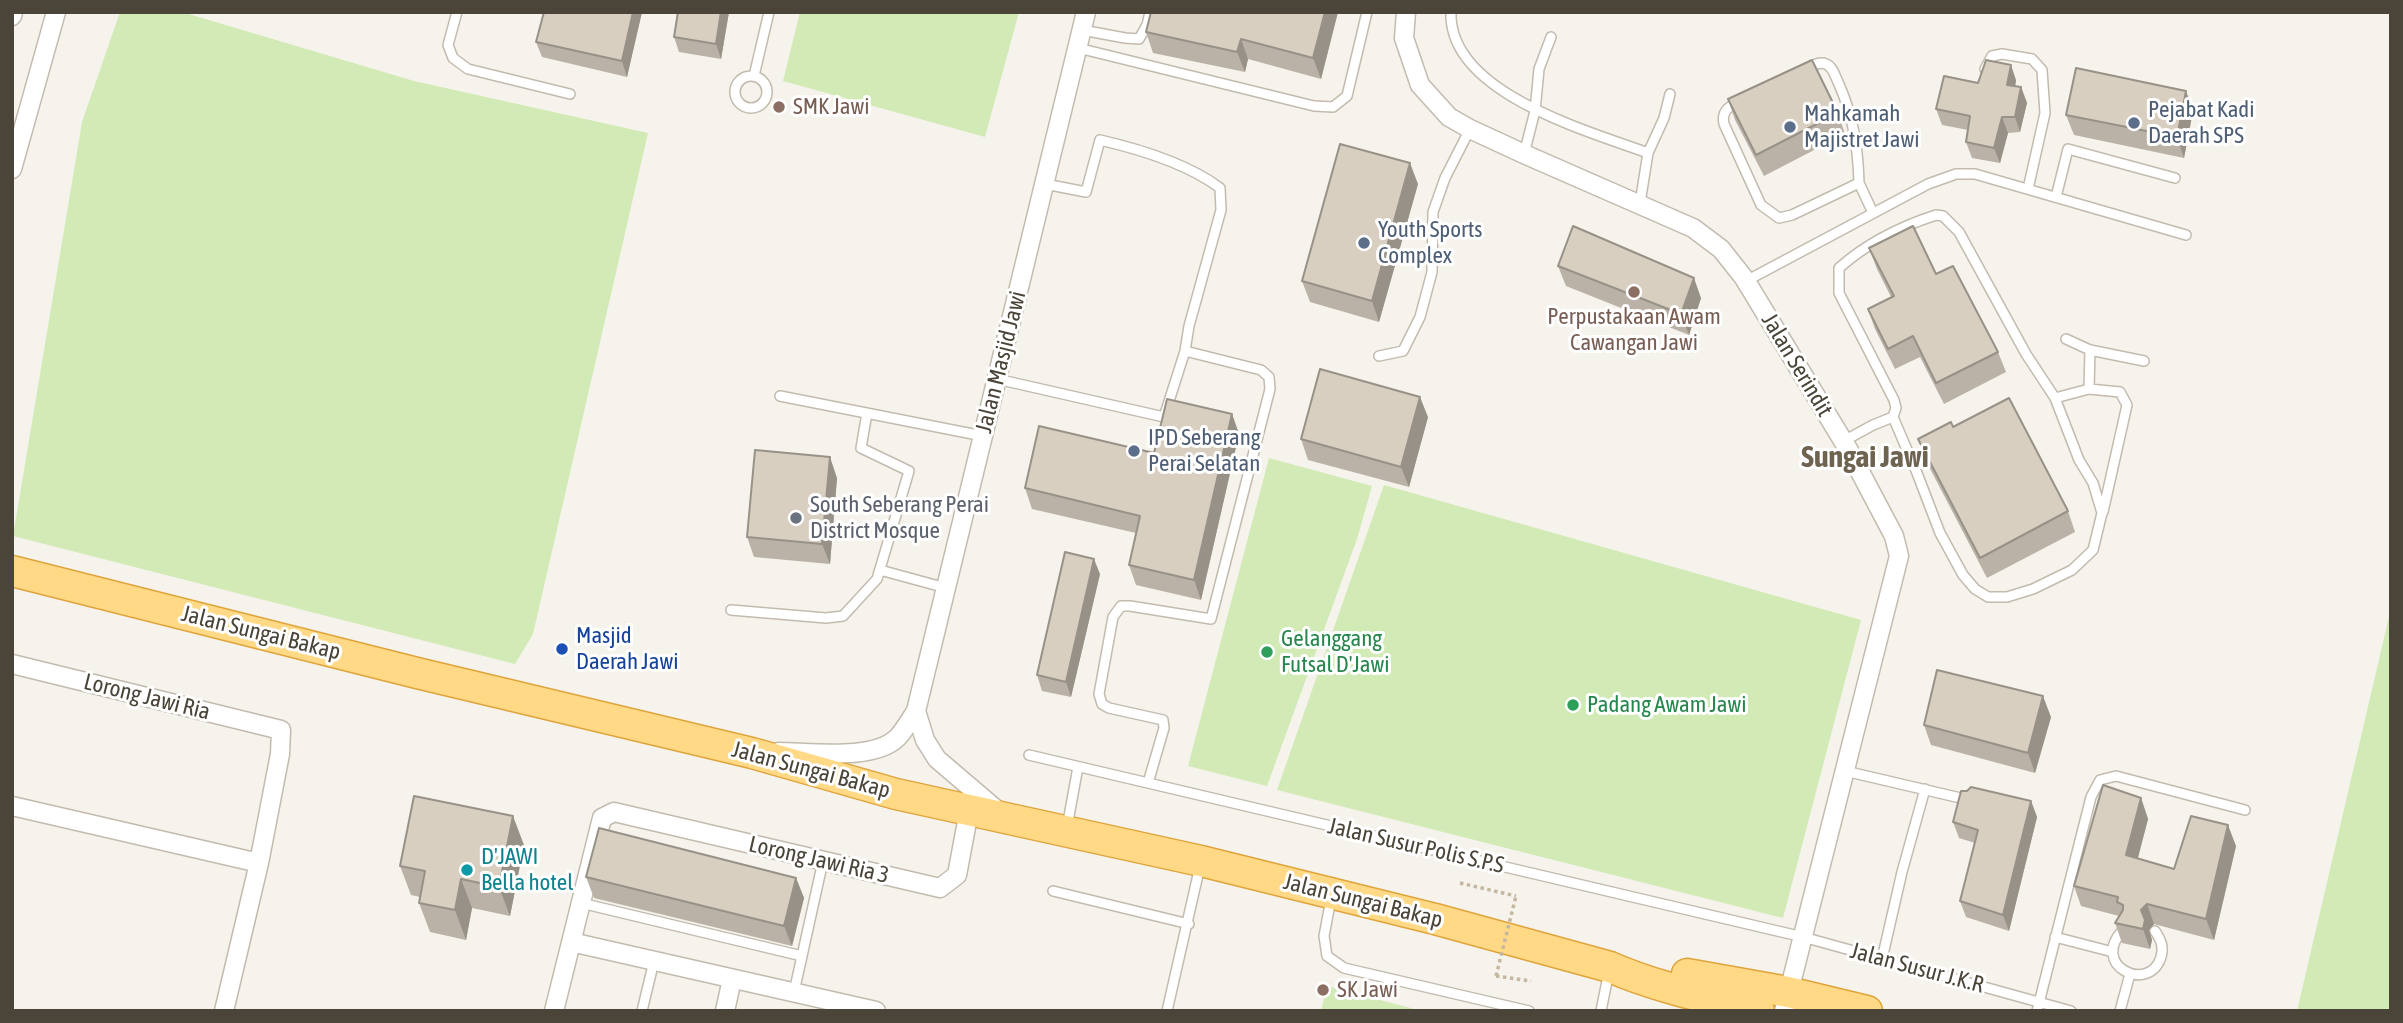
<!DOCTYPE html>
<html>
<head>
<meta charset="utf-8">
<style>
  body { margin:0 }
  #map { position:relative; width:2403px; height:1023px; overflow:hidden; background:#f6f3ec; font-family:"Asap Condensed",sans-serif }
  canvas { display:block }
  .frame { position:absolute; inset:0; border:14px solid #4b4439; pointer-events:none }
</style>
</head>
<body>
<div id="map">
<canvas width="2403" height="1023"></canvas>
<div class="frame"></div>
</div>
<script>
const c = document.querySelector('canvas').getContext('2d');
c.lineJoin = 'round';
function fillPath(path, color) { c.fillStyle = color; c.fill(path, 'evenodd'); }
function stroke(path, color, width, dash) { c.strokeStyle = color; c.lineWidth = width; c.lineCap = dash ? 'butt' : 'round'; c.setLineDash(dash || []); c.stroke(path); }
function drawText(font, color, halo, rows, align = 'center') {
  c.font = font + ' "Asap Condensed",sans-serif'; c.lineWidth = 6; c.setLineDash([]); c.textBaseline = 'middle'; c.strokeStyle = halo; c.fillStyle = color; for (const [text, x, y, turn = 0] of rows) {
    c.save(); c.translate(x, y); c.rotate((+turn || 0) * Math.PI / 180); c.textAlign = isNaN(turn) ? turn : align; if (halo) c.strokeText(text, 0, 0); c.fillText(text, 0, 0); c.restore();
  }
}
fillPath(new Path2D(`
  M 120,12 L 182,12 L 414,81 L 648,133 L 533,634 L 515,664 L 13,536 L 82,122 Z
  M 800,12 L 1019,12 L 985,137 L 783,81 Z
  M 1269,458 L 1372,486 L 1357,539 L 1267,786 L 1188,766 Z
  M 1384,485 L 1861,620 L 1783,918 L 1277,790 Z
  M 2391,608 L 2391,1011 L 2297,1011 Z
  M 1327,986 L 1422,1011 L 1321,1011 Z`), '#d2eab5');
const service = new Path2D(`
  M 457,12 L 448,45 L 453,58 L 468,69 L 570,94
  M 1451,12 C 1448,93 1589,131 1648,153
  M 1082,30 L 1125,38 L 1139,39 L 1147,25 L 1150,12
  M 1078,48 L 1314,106 L 1333,107 L 1347,96 L 1367,12
  M 1805,69 C 1812,66 1819,61 1826,64 C 1833,67 1835,76 1838,82 C 1853,115 1858,147 1859,183
  M 1985,69 L 1992,56 L 2002,54 L 2032,59 L 2042,70 L 2045,113 L 2028,189
  M735 92a16 16 0 1 1 32 0a16 16 0 1 1-32 0Z
  M 754,76 L 769,12
  M 1739,101 C 1729,107 1721,111 1724,124 L 1761,205 L 1779,218 L 1792,215 L 1859,183 L 1873,213
  M 1524,154 L 1535,111 L 1539,69 L 1551,37
  M 2056,197 L 2068,149 L 2175,178
  M 1640,203 L 1648,153 L 1664,118 L 1670,94
  M 1936,215 L 1943,216 L 1959,232 L 2026,354 L 2055,398 L 2079,460 L 2093,483 L 2102,513 L 2093,550 L 2072,570 L 2033,589 L 2007,597 L 1988,597 L 1975,589 L 1963,575 L 1940,533 L 1917,473 L 1893,417 L 1896,408 L 1894,400 L 1839,293 L 1839,268 C 1866,244 1902,226 1936,215 Z
  M 1746,281 L 1928,184 L 1956,174 L 1975,174 L 2186,235
  M 2066,339 L 2090,350 L 2144,361
  M 1379,356 L 1403,351 L 1420,317 L 1432,272 L 1433,212 L 1445,178 L 1470,129
  M 997,379 L 1164,417 L 1185,351 L 1189,326 L 1221,210 L 1220,188 C 1188,164 1139,149 1100,140 L 1086,192 L 1045,184
  M 2089,389 L 2090,350
  M 780,396 L 983,436
  M 2055,398 L 2089,389 L 2120,392 L 2127,405 L 2103,512
  M 1842,442 L 1873,425 L 1893,417
  M 880,570 L 946,588
  M 731,610 L 826,618 L 843,616 L 877,579 L 909,471 L 861,448 L 867,413
  M 1029,755 L 1803,937 L 2071,1011
  M 1845,771 L 1969,800
  M 1148,783 L 1164,728 L 1163,720 L 1109,708 L 1102,704 L 1099,694 L 1113,617 L 1121,606 L 1130,606 L 1211,619 L 1270,389 L 1269,377 L 1261,370 L 1185,351
  M 1067,827 L 1078,767
  M 1053,891 L 1189,924
  M 1331,899 L 1324,936 L 1327,956 L 1344,968 L 1529,1011
  M 581,903 L 802,956 L 823,861
  M 2124,929 C 2088,965 2149,995 2161,957 C 2164,947 2161,940 2155,931
  M 2055,937 L 2113,952
  M 1882,959 L 1902,872 L 1925,789
  M 794,992 L 802,956
  M 642,1011 L 654,961
  M 1167,1011 L 1200,866
  M 1601,1011 L 1609,971
  M 2037,1011 L 2091,797 L 2100,780 L 2116,776 L 2245,810
  M 2120,1011 L 2130,974`);
const minor = new Path2D(`
  M 1406,12 L 1404,38 L 1420,85 L 1449,117 L 1470,129 L 1524,154 L 1693,228 L 1721,249 L 1744,278 L 1848,449 L 1894,536 L 1899,556 L 1784,1011
  M 12,16 L 13,12
  M 12,169 L 56,12
  M 12,664 L 281,730 L 280,754 L 259,863 L 224,1011
  M 916,711 L 925,740 L 937,759 L 998,811
  M 778,752 C 810,752 873,761 897,738 C 904,731 910,720 916,711 L 1086,12
  M 12,806 L 259,863
  M 571,942 L 876,1011
  M 554,1011 L 602,818 L 614,812 L 940,888 L 957,875 L 969,811
  M 725,1011 L 732,979`);
const trunk = new Path2D(`
  M 12,571 L 417,673 L 752,753 L 896,794 L 1201,861 L 1435,919 L 1610,967 C 1658,988 1709,998 1759,1011
  M 1687,974 L 1788,992 L 1867,1011`);
stroke(service, '#c2bbae', 12);
stroke(minor, '#c2bbae', 21);
stroke(trunk, '#e0a43c', 33);
stroke(new Path2D(`
  M 1460,883 L 1516,896
  M 1496,976 L 1531,981`), '#c4b79f', 3.5, [3.5, 3.5]);
stroke(service, '#fff', 9);
stroke(minor, '#fff', 18);
stroke(trunk, '#ffd985', 30);
stroke(new Path2D(`
  M 1496,976 L 1516,896`), '#c4b79f', 3.5, [3.5, 3.5]);
fillPath(new Path2D(`
  M 642,12 L 627,77 L 542,57 L 536,42 Z
  M 668,12 L 729,12 L 721,59 L 679,52 L 674,37 L 677,14 Z
  M 1338,12 L 1321,79 L 1248,59 L 1245,72 L 1153,53 L 1146,32 Z
  M 2016,80 L 2015,87 L 2021,87 L 2027,103 L 2020,132 L 2008,133 L 2000,163 L 1972,158 L 1966,142 L 1968,130 L 1942,125 L 1936,109 Z
  M 2186,91 L 2193,111 L 2184,158 L 2074,135 L 2066,115 Z
  M 1728,99 L 1838,113 L 1845,134 L 1764,176 L 1735,120 Z
  M 1418,184 L 1379,322 L 1310,302 L 1302,281 Z
  M 1869,248 L 1936,274 L 1998,352 L 2006,372 L 1944,404 L 1920,357 L 1895,369 L 1875,329 L 1868,309 L 1891,297 L 1877,269 Z
  M 1558,266 L 1701,298 L 1689,335 L 1566,286 Z
  M 1232,414 L 1239,434 L 1201,600 L 1136,585 L 1129,565 L 1136,533 L 1032,509 L 1025,488 L 1154,453 Z
  M 1428,417 L 1409,487 L 1308,460 L 1301,439 Z
  M 1953,427 L 2068,511 L 2075,532 L 1987,578 L 1925,459 L 1918,439 Z
  M 837,478 L 830,564 L 754,557 L 747,537 Z
  M 1100,574 L 1071,697 L 1042,691 L 1037,675 Z
  M 2051,717 L 2035,773 L 1931,745 L 1924,725 Z
  M 2141,798 L 2148,819 L 2138,858 L 2174,869 L 2236,846 L 2214,940 L 2154,924 L 2149,930 L 2152,940 L 2150,949 L 2122,943 L 2115,923 L 2119,916 L 2081,906 L 2074,886 Z
  M 2031,801 L 2037,817 L 2009,931 L 1966,917 L 1960,901 L 1975,843 L 1959,838 L 1953,822 Z
  M 524,845 L 510,916 L 472,908 L 466,940 L 430,932 L 419,903 L 420,897 L 411,895 L 400,866 Z
  M 586,877 L 796,878 L 804,898 L 792,946 L 594,898 Z`), '#bab2a6');
fillPath(new Path2D(`
  M 633,12 L 642,12 L 627,77 L 622,61 Z
  M 721,12 L 729,12 L 721,59 L 716,44 Z
  M 1325,12 L 1338,12 L 1321,79 L 1313,58 Z
  M 1241,39 L 1248,59 L 1245,72 L 1237,52 Z
  M 2011,65 L 2016,80 L 2013,101 L 2007,85 Z
  M 2021,87 L 2027,103 L 2020,132 L 2015,117 Z
  M 2186,91 L 2193,111 L 2184,158 L 2177,137 Z
  M 2002,117 L 2008,133 L 2000,163 L 1994,148 Z
  M 1410,163 L 1418,184 L 1379,322 L 1372,301 Z
  M 1694,278 L 1701,298 L 1689,335 L 1681,314 Z
  M 1420,397 L 1428,417 L 1409,487 L 1401,467 Z
  M 1232,414 L 1239,434 L 1201,600 L 1194,580 Z
  M 830,457 L 837,478 L 830,564 L 822,544 Z
  M 1094,559 L 1100,574 L 1071,697 L 1066,682 Z
  M 2043,696 L 2051,717 L 2035,773 L 2028,753 Z
  M 2141,798 L 2148,819 L 2133,876 L 2126,855 Z
  M 2031,801 L 2037,817 L 2009,931 L 2003,915 Z
  M 513,816 L 524,845 L 510,916 L 499,887 Z
  M 2228,825 L 2236,846 L 2214,940 L 2206,919 Z
  M 796,878 L 804,898 L 792,946 L 784,926 Z
  M 461,879 L 472,908 L 466,940 L 455,910 Z
  M 2147,904 L 2154,924 L 2149,930 L 2152,940 L 2150,949 L 2143,929 L 2141,910 Z`), '#979187');
const building = new Path2D(`
  M 544,12 L 633,12 L 622,61 L 536,42 Z
  M 678,12 L 721,12 L 716,44 L 674,37 Z
  M 1151,12 L 1325,12 L 1313,58 L 1241,39 L 1237,52 L 1146,32 Z
  M 1812,60 L 1838,113 L 1756,155 L 1728,99 Z
  M 1986,60 L 2011,65 L 2007,85 L 2021,87 L 2015,117 L 2002,117 L 1994,148 L 1966,142 L 1970,116 L 1936,109 L 1944,76 L 1978,83 Z
  M 2076,68 L 2186,91 L 2177,137 L 2066,115 Z
  M 1340,144 L 1410,163 L 1372,301 L 1302,281 Z
  M 1573,226 L 1694,278 L 1681,314 L 1558,266 Z
  M 1913,226 L 1936,274 L 1953,266 L 1998,352 L 1936,383 L 1913,336 L 1888,349 L 1868,309 L 1894,296 L 1869,248 Z
  M 1320,369 L 1420,397 L 1401,467 L 1301,439 Z
  M 2009,398 L 2068,511 L 1980,558 L 1918,439 L 1951,422 L 1953,427 Z
  M 1167,399 L 1232,414 L 1194,580 L 1129,565 L 1140,516 L 1025,488 L 1039,426 L 1154,453 Z
  M 755,450 L 830,457 L 822,544 L 747,537 Z
  M 1065,552 L 1094,559 L 1066,682 L 1037,675 Z
  M 1937,670 L 2043,696 L 2028,753 L 1924,725 Z
  M 2103,785 L 2141,798 L 2126,855 L 2174,869 L 2191,816 L 2228,825 L 2206,919 L 2147,904 L 2141,910 L 2145,920 L 2143,929 L 2115,923 L 2123,910 L 2123,905 L 2117,902 L 2118,897 L 2074,886 Z
  M 1971,787 L 2031,801 L 2003,915 L 1960,901 L 1978,830 L 1953,822 L 1961,791 L 1967,791 Z
  M 414,796 L 513,816 L 499,887 L 461,879 L 455,910 L 419,903 L 425,871 L 400,866 Z
  M 599,828 L 796,878 L 784,926 L 586,877 Z`);
fillPath(building, '#d8cfc1');
stroke(building, '#979187', 2);
for (const [x, y, r, color] of [
  [779,107,7,"#8d6e63"],
  [2134,123,7,"#5c6f8a"],
  [1790,127,7,"#5c6f8a"],
  [1364,243,7,"#5c6f8a"],
  [1634,292,7,"#8d6e63"],
  [1134,451,7,"#5c6f8a"],
  [796,518,7,"#6b7280"],
  [562,649,7,"#1a4fb4"],
  [1267,652,7,"#2e9e5b"],
  [1573,705,7,"#2e9e5b"],
  [467,870,7,"#0f9aa8"],
  [1323,990,7,"#8d6e63"]
]) { const dot = new Path2D(); dot.arc(x, y, r, 0, 2 * Math.PI); c.fillStyle = color; c.fill(dot); stroke(dot, '#fff', 2.5); }
drawText('23px', '#785e54', '#fff', [
  ["SMK Jawi",793,107],
  ["Perpustakaan Awam",1634,317,"center"],
  ["Cawangan Jawi",1634,343,"center"],
  ["SK Jawi",1337,990]
], 'left');
drawText('23px', '#4e5e75', '#fff', [
  ["Pejabat Kadi",2148,110],
  ["Daerah SPS",2148,136],
  ["Mahkamah",1804,114],
  ["Majistret Jawi",1804,140],
  ["Youth Sports",1378,230],
  ["Complex",1378,256],
  ["IPD Seberang",1148,438],
  ["Perai Selatan",1148,464]
], 'left');
drawText('23px', '#4b4439', '#fff', [
  ["Jalan Masjid Jawi",1001,362,-76],
  ["Jalan Serindit",1797,365,59],
  ["Jalan Sungai Bakap",261,633,14],
  ["Lorong Jawi Ria",147,697,14],
  ["Jalan Sungai Bakap",811,770,15],
  ["Jalan Susur Polis S.P.S",1416,846,13],
  ["Lorong Jawi Ria 3",819,860,13],
  ["Jalan Sungai Bakap",1363,901,14],
  ["Jalan Susur J.K.R",1917,968,15]
]);
drawText('23px', '#5b616d', '#fff', [
  ["South Seberang Perai",810,505],
  ["District Mosque",810,531]
], 'left');
drawText('23px', '#164399', '#fff', [
  ["Masjid",576,636],
  ["Daerah Jawi",576,662]
], 'left');
drawText('23px', '#27864d', '#fff', [
  ["Gelanggang",1281,639],
  ["Futsal D'Jawi",1281,665],
  ["Padang Awam Jawi",1587,705]
], 'left');
drawText('23px', '#0d838f', '#fff', [
  ["D'JAWI",481,857],
  ["Bella hotel",481,883]
], 'left');
drawText('bold 30px', '#6e6250', '#fff', [
  ["Sungai Jawi",1865,458]
]);
</script>
</body>
</html>
